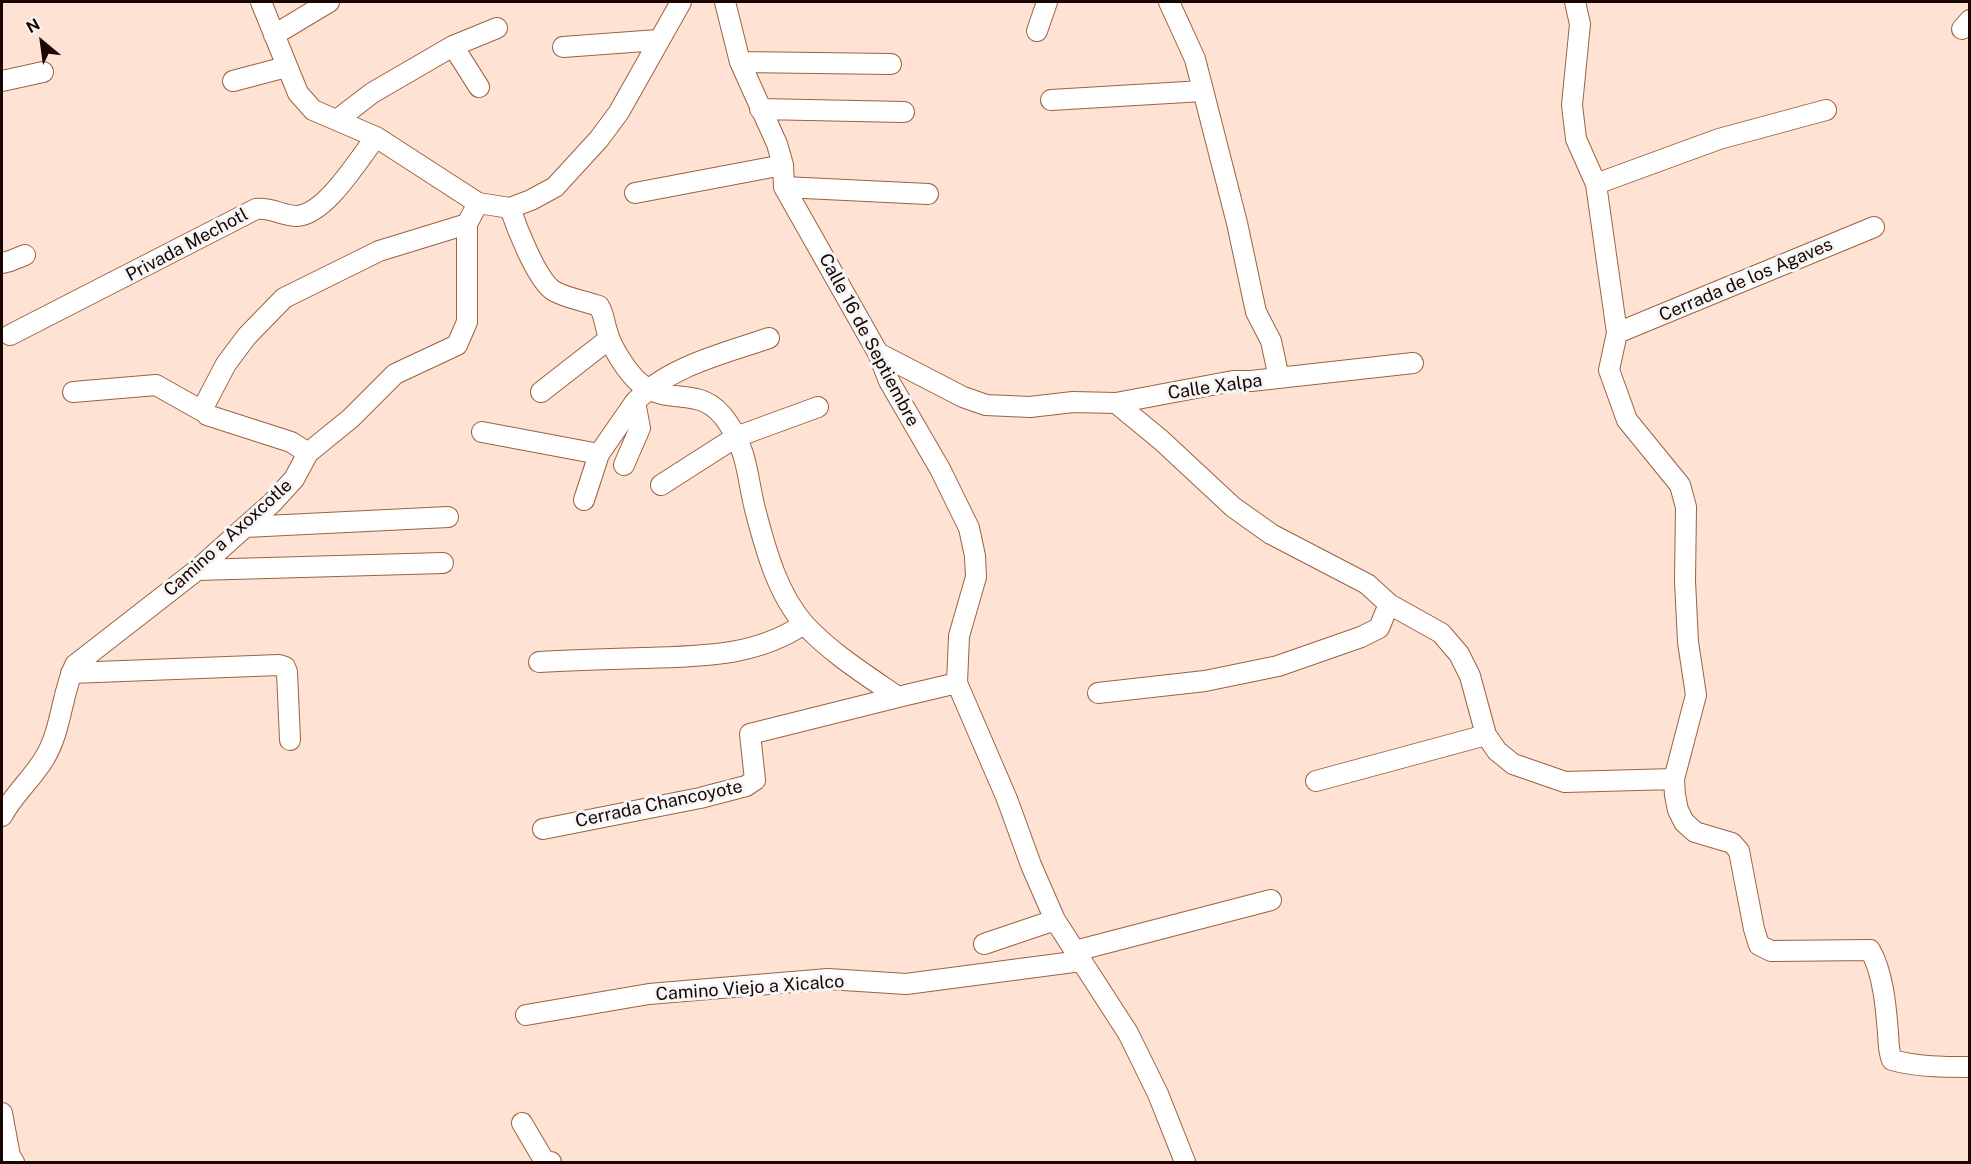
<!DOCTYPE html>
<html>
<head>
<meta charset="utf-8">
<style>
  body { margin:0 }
  #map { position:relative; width:1971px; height:1164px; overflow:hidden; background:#fee2d3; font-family:"Public Sans",sans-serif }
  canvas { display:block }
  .frame { position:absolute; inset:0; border:3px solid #1a0500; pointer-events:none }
  .north { position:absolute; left:12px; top:12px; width:60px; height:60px; -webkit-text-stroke:4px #f6f6f6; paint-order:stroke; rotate:331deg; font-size:16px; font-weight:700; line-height:24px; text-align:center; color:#1a0500 }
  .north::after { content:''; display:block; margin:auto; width:21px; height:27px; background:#1a0500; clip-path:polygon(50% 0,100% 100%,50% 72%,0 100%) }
</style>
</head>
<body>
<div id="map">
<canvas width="1971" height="1164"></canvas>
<div class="frame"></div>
<div class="north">N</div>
</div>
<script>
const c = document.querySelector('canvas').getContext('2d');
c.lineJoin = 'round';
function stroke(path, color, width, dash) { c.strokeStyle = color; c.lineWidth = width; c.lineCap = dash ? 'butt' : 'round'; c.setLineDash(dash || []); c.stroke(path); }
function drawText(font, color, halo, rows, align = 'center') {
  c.font = font + ' "Public Sans",sans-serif'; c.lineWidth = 6; c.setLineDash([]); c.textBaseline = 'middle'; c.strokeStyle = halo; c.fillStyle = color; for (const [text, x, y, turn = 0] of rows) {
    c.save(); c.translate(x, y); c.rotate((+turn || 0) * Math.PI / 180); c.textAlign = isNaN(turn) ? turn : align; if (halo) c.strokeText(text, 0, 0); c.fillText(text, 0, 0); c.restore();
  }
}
const street = new Path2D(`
  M 261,2 L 298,93 L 313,110 L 376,137 L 478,203 L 510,208 L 531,200 L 555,187 L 599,139 L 619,112 L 681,2
  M 725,2 L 740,62 L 777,144 L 783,165 L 784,187 L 878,353 L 889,381 L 940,469 L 969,528 L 975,556 L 976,577 L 959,636 L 957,683 L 1007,799 L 1031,865 L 1055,920 L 1128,1033 L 1158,1094 L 1185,1162
  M 1169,2 L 1195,59 L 1237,223 L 1256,312 L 1271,341 L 1279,378
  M 1575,2 L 1580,24 L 1572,105 L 1576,139 L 1596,184 L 1617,333 L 1609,370 L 1627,420 L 1680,485 L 1686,507 L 1685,581 L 1688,642 L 1696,695 L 1674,779 L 1675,795 L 1678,810 L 1684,822 L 1695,832 L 1732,843 L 1739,851 L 1754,929 L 1759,945 L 1771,951 L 1870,950 C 1883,972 1886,1007 1888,1033 C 1889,1044 1888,1050 1892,1060 C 1917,1067 1944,1067 1970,1067
  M 1962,29 L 1970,20
  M 1037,31 L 1047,2
  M 274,35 L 329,2
  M 453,46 L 497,28
  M 563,47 L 658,40
  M 740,62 L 891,64
  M 2,81 L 43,72
  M 233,81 L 286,67
  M 1051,100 L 1203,91
  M 760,109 L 904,112
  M 337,120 L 372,93 L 453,46 L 479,87
  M 1596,184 L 1719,139 L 1826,110
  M 784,187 L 928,194
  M 635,193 L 783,165
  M 510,208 C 516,226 537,281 554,291 C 566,298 585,301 599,306 C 604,314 604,322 607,331 C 611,347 628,374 641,384 C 672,408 701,382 728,423 C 749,454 747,480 756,513 C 766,551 778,595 805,625 C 831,653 866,675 898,697 L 957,683
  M 2,263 L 10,261 L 25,255
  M 1617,333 L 1874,227
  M 10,335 L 256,209 C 271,207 283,216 297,216 C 326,214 358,160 376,137
  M 878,353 L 963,397 L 986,405 L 1030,407 L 1073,402 L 1116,403 L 1233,381 L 1251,381 L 1413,363
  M 73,392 L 156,385 L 204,412
  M 541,392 L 609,339
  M 1116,403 L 1161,440 L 1233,507 L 1271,534 L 1367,584 L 1389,604 L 1441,633 L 1459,654 L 1470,676 L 1486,735 L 1497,751 L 1513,764 L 1565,782 L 1674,779
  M 482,432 L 599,454 L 584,500
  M 308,453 L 291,442 L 207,415 L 203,408 L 226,364 L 247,336 L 284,298 L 379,251 L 467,224
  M 599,454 L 635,402
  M 624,465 L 640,428 L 635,402 C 669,366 723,354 769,338
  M 661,485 L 736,437 L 818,407
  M 245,527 L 448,517
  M 197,570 L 443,563
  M 539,662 C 574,660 609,659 644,658 C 701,656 755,657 804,624
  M 71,673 L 279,665 L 285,667 L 287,672 L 290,740
  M 1098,693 L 1205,681 L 1278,666 L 1361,637 L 1379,628 L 1389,604
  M 1316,781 L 1486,735
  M 2,816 C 13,795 32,779 44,759 C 62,730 61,695 75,665 L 197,570 L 245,527 L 272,503 L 294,479 L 308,453 L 351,418 L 395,374 L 457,345 L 467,322 L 467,224 L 478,203
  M 543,829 L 700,798 L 746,786 L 755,780 L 750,734 L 898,697
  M 984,944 L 1055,920
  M 1075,951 L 1271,900
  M 526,1015 L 649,994 L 828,979 L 906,984 L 1081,961
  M 2,1113 L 10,1156 L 14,1162
  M 522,1123 L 545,1162 L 551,1162`);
stroke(street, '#9d623e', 22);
stroke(street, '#fff', 20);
drawText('18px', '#1a0500', '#f6f6f6', [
  ["Privada Mechotl",187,245,-28],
  ["Cerrada de los Agaves",1746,280,-23],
  ["Calle 16 de Septiembre",869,340,62],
  ["Calle Xalpa",1215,387,-8],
  ["Camino a Axoxcotle",228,538,-42],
  ["Cerrada Chancoyote",659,804,-12],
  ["Camino Viejo a Xicalco",750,988,-4]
]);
</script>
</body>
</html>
